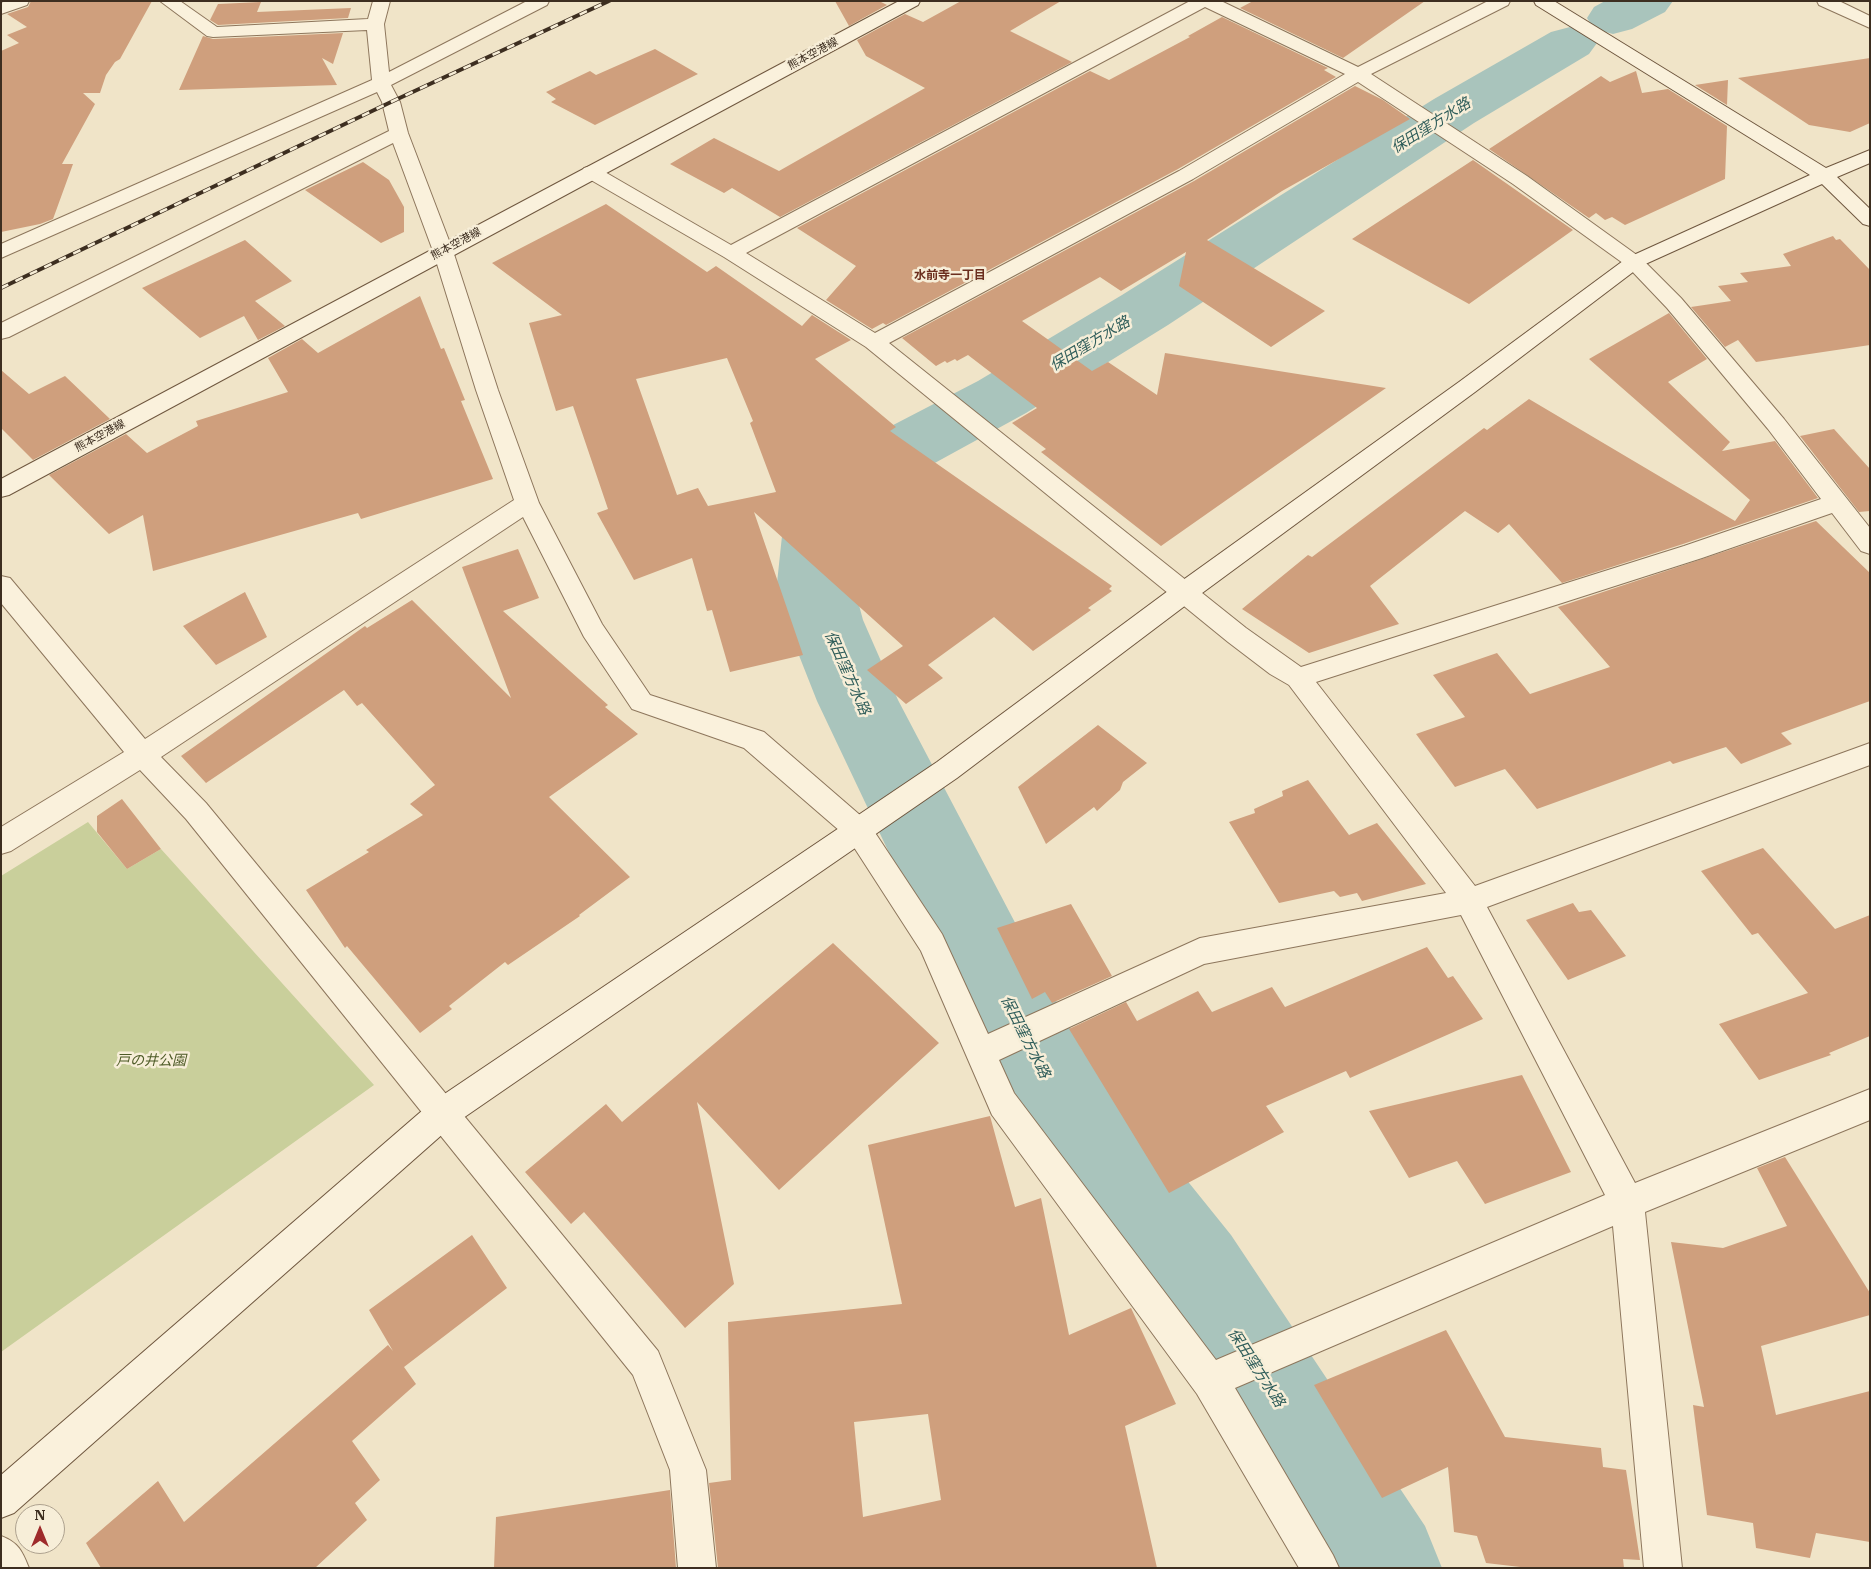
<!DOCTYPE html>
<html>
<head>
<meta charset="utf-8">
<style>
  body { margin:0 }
  #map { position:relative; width:1871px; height:1569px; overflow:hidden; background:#f0e4c8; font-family:"IBM Plex Serif",serif }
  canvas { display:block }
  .frame { position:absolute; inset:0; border:2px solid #3d2e20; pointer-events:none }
  .north { position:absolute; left:15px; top:1504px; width:50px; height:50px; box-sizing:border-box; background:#f7eed8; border:1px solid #ada18e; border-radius:50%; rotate:0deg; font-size:14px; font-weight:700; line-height:20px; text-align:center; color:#3d2e20 }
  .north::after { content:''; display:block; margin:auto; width:18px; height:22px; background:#9e2a2b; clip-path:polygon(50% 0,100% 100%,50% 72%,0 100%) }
</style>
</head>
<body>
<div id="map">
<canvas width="1871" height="1569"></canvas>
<div class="frame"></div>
<div class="north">N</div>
</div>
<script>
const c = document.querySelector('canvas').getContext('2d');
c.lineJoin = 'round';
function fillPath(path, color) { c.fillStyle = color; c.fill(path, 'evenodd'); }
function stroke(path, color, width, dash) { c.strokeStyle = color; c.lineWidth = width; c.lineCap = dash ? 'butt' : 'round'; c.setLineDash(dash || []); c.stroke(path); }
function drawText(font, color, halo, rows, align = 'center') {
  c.font = font + ' "IBM Plex Serif","Noto Sans JP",serif'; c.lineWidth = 5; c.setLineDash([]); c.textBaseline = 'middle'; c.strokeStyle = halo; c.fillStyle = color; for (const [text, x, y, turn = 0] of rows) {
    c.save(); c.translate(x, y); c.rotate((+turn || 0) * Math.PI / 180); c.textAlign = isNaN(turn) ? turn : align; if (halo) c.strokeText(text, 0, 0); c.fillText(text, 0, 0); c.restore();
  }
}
fillPath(new Path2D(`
  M 88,822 L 127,869 L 161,849 L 374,1085 L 1,1352 L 1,876 Z`), '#c9cf9b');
fillPath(new Path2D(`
  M 1605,1 L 1673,1 L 1665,12 L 1632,29 L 1613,34 L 1594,29 L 1587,18 L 1594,7 Z
  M 1570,27 L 1589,32 L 1597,43 L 1589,54 L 1474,123 L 1168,325 L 1026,413 L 922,470 L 880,501 L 856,538 L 853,583 L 863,620 L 898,700 L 1082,1050 L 1231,1235 L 1425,1526 L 1442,1568 L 1316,1568 L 1157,1309 L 1014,1116 L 817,701 L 785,620 L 777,583 L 782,536 L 828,465 L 872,436 L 978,381 L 1122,295 L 1434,99 L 1551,32 Z`), '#a9c4bc');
fillPath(new Path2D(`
  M 31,1 L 152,1 L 120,59 L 115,62 L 106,75 L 100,93 L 83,93 L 95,104 L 62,164 L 73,164 L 53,219 L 40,224 L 1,232 L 1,51 L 19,43 L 7,35 L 27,27 L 7,14 L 28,7 Z
  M 835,1 L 879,1 L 887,5 L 849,26 Z
  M 961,1 L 1061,1 L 1010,31 L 1072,62 L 780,217 L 732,188 L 724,193 L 670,164 L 714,138 L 779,171 L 925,88 L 866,56 L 857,40 L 905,14 L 923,22 Z
  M 1253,1 L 1425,1 L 1343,58 L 1240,8 Z
  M 261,2 L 257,12 L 351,8 L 348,18 L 218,25 L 210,20 L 218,4 Z
  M 1222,17 L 1328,68 L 1324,70 L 1336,77 L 1178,169 L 886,325 L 883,323 L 872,329 L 826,300 L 856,266 L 797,228 L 1090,71 L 1109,80 L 1190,37 L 1188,36 Z
  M 343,33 L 333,64 L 322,58 L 337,85 L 179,90 L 203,36 L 213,39 Z
  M 655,49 L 698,74 L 595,125 L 551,102 L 556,99 L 546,92 L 590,71 L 596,75 Z
  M 1870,58 L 1870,123 L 1850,132 L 1809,125 L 1738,78 Z
  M 1636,71 L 1642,93 L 1668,89 L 1727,126 L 1725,179 L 1625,225 L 1612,217 L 1605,220 L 1596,213 L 1589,218 L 1489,149 L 1601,76 L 1610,82 Z
  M 1728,80 L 1727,105 L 1695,85 Z
  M 1355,86 L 1383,100 L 1410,119 L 1282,191 L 1207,240 L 1325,311 L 1271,347 L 1179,286 L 1186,252 L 1121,291 L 1100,277 L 1022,321 L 1092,371 L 1108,362 L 1157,395 L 1165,353 L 1386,388 L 1161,546 L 1041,452 L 1046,449 L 1012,423 L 1037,408 L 968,355 L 957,361 L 955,359 L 947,363 L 945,361 L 936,366 L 902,338 L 1194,181 Z
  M 1473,160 L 1573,230 L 1469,304 L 1352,239 Z
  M 363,162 L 389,180 L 404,207 L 404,232 L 381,243 L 305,190 Z
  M 606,204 L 707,272 L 716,266 L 802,326 L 812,315 L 851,340 L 815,359 L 896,427 L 890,431 L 1112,586 L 1109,589 L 1112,591 L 1088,608 L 1091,610 L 1033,651 L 994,617 L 928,665 L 943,678 L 906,704 L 867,670 L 903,646 L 754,512 L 803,655 L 730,672 L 712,610 L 707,611 L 692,558 L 634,580 L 597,513 L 608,509 L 573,406 L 556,411 L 529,323 L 562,315 L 492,263 ZM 727,358 L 753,421 L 750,423 L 776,492 L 708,506 L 698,488 L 677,495 L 636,379 Z
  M 1833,236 L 1836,240 L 1840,239 L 1870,270 L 1870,345 L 1756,362 L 1738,340 L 1725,347 L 1691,307 L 1731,301 L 1718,286 L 1748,282 L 1740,273 L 1791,266 L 1783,254 Z
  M 245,240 L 292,281 L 255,301 L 285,326 L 258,340 L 244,316 L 200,338 L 142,288 Z
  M 420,296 L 441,349 L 444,348 L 465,400 L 461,401 L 493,479 L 361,519 L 358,513 L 153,571 L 143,515 L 109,534 L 49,475 L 126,434 L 147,453 L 198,426 L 196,421 L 288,392 L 268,358 L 302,339 L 318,353 Z
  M 1669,313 L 1707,359 L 1668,382 L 1730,442 L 1722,451 L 1775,441 L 1818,498 L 1683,544 L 1562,583 L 1509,524 L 1498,533 L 1465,511 L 1370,586 L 1399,624 L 1309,653 L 1242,609 L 1308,555 L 1312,557 L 1484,428 L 1487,430 L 1529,399 L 1735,521 L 1750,500 L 1589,359 Z
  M 1,370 L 29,394 L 65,376 L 110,419 L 33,460 L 1,428 Z
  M 1834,429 L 1870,469 L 1870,511 L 1859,512 L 1800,436 Z
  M 1816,521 L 1870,573 L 1870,701 L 1781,733 L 1792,744 L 1741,764 L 1726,747 L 1673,764 L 1670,761 L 1537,809 L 1505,769 L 1455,787 L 1416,734 L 1465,717 L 1433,675 L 1497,653 L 1530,694 L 1610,667 L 1558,607 Z
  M 518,549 L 539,598 L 503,611 L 608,705 L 605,707 L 638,734 L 549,797 L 630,877 L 579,915 L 580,916 L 508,965 L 505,962 L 449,1006 L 452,1009 L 420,1033 L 347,946 L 345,948 L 306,890 L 369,852 L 366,850 L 423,815 L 410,804 L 435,785 L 362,703 L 357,706 L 344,690 L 206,783 L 181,756 L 365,626 L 367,628 L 412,600 L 511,698 L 462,567 Z
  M 245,592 L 267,637 L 216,665 L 183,626 Z
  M 1098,725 L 1147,763 L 1123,782 L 1120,790 L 1097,811 L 1094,807 L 1046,844 L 1018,787 Z
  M 1308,780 L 1349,835 L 1377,823 L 1426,884 L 1362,901 L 1357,893 L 1340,897 L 1334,891 L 1279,903 L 1229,822 L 1255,813 L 1254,809 L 1283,796 L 1282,791 Z
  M 122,799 L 161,849 L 127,869 L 97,832 L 97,816 Z
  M 1763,848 L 1835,929 L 1870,915 L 1870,1036 L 1829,1053 L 1831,1055 L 1759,1080 L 1719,1024 L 1808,993 L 1758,933 L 1752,935 L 1701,871 Z
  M 1573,903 L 1579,912 L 1591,910 L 1626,956 L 1568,980 L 1526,920 Z
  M 1071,904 L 1112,976 L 1052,1003 L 1045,992 L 1032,999 L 997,928 Z
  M 833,943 L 939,1043 L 779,1190 L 697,1102 L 734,1284 L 685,1328 L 584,1212 L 571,1224 L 525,1172 L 606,1104 L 622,1122 Z
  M 1427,947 L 1448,978 L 1453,976 L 1483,1019 L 1350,1078 L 1346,1071 L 1266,1106 L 1284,1132 L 1169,1193 L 1069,1029 L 1126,1002 L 1137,1021 L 1198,991 L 1212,1012 L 1272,987 L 1285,1007 Z
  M 1522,1075 L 1571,1172 L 1485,1204 L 1457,1161 L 1409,1178 L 1369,1111 Z
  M 990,1116 L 1015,1207 L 1041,1198 L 1069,1335 L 1131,1308 L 1176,1404 L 1125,1426 L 1157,1568 L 718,1568 L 709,1483 L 731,1480 L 728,1322 L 902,1304 L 868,1145 ZM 928,1414 L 941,1500 L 863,1517 L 854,1422 Z
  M 1785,1157 L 1870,1293 L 1870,1315 L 1761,1346 L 1776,1415 L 1870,1391 L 1870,1542 L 1816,1533 L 1810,1558 L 1756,1548 L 1753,1523 L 1707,1515 L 1693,1405 L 1704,1407 L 1671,1242 L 1723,1248 L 1787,1226 L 1757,1168 Z
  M 472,1235 L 507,1288 L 404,1367 L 416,1384 L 352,1441 L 380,1480 L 355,1503 L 367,1520 L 315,1568 L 101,1568 L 86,1543 L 158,1481 L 184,1522 L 388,1345 L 393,1351 L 369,1310 Z
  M 1446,1330 L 1505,1437 L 1601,1448 L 1603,1467 L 1626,1470 L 1640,1560 L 1623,1559 L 1624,1568 L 1529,1568 L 1486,1563 L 1477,1536 L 1454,1532 L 1448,1467 L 1382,1498 L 1314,1385 Z
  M 670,1490 L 676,1568 L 494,1568 L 496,1517 Z`), '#cf9f7d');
const street = new Path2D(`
  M 5,1 L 29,1 L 27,5 L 1,14 L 1,3 Z
  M 160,1 L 180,1 L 217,27 L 368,19 L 373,1 L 390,1 L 384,24 L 389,72 L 527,1 L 549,1 L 547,5 L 391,85 L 400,102 L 408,133 L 453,251 L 498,390 L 539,503 L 602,624 L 650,695 L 764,732 L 868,822 L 942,934 L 988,1034 L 1200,938 L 1446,893 L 1289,685 L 1270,674 L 1228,642 L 866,347 L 724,257 L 584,176 L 581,172 L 584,168 L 591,166 L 598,168 L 731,245 L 1190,1 L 1221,1 L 1358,67 L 1488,1 L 1510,1 L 1508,5 L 1371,74 L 1527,176 L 1641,258 L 1681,298 L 1784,419 L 1870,528 L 1870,554 L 1861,551 L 1832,513 L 1702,558 L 1316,682 L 1475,886 L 1870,743 L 1870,765 L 1487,907 L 1635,1183 L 1870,1089 L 1870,1120 L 1645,1212 L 1682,1568 L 1644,1568 L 1613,1226 L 1235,1388 L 1333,1555 L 1339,1568 L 1299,1568 L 1197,1394 L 992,1115 L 921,951 L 848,838 L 744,748 L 632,709 L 584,637 L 523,517 L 161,757 L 206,803 L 658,1351 L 706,1470 L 716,1568 L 678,1568 L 670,1470 L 633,1375 L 186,819 L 140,770 L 11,851 L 1,854 L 1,827 L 124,752 L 1,603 L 1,576 L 10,578 L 145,739 L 514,500 L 476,390 L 433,251 L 393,143 L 9,337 L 1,339 L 1,323 L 389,131 L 382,102 L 377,92 L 1,258 L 1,244 L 372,80 L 367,30 L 213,37 L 207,36 ZM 1205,7 L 1345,74 L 1179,171 L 875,333 L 746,253 ZM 1358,82 L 1513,184 L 1627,266 L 1667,308 L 1768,429 L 1821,499 L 1684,546 L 1301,667 L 1246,628 L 889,343 L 1193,179 ZM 1461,915 L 1605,1195 L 1216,1360 L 1014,1093 L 999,1060 L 1204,964 Z
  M 1817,1 L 1839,1 L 1870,16 L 1870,28 L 1819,5 Z
  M 1,1536 C 19,1543 22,1551 29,1568 L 1,1568 Z`);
const secondary = new Path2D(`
  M 899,1 L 920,1 L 918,5 L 9,495 L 1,497 L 1,479 Z
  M 1534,1 L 1554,1 L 1826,168 L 1870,150 L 1870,163 L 1837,177 L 1870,209 L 1870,226 L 1863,224 L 1822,184 L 1641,266 L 1475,392 L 1194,599 L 957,778 L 453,1125 L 14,1513 L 1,1518 L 1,1475 L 431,1103 L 937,762 L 1176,585 L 1459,382 L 1627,258 L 1810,175 L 1536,5 Z`);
stroke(street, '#8d765c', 2);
stroke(secondary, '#6f573f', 2);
fillPath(street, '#faf1dc');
fillPath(secondary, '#faf1dc');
const rail = new Path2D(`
  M 1,288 L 391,102 L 609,1`);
stroke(rail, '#3d2e20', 4);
stroke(rail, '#f7eed8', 2.5, [8]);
drawText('11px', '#3d2e20', '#f7eed8', [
  ["熊本空港線",813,54,-28],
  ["熊本空港線",456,244,-28],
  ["熊本空港線",100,436,-28]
]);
drawText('bold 12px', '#6b2e1e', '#f7eed8', [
  ["水前寺一丁目",950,276]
]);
drawText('italic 14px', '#4d5a26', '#f7eed8', [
  ["戸の井公園",151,1061]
]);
drawText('italic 15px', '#2f5d5a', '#f7eed8', [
  ["保田窪方水路",1431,126,-32],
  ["保田窪方水路",1090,344,-31],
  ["保田窪方水路",847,673,66],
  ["保田窪方水路",1025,1037,63],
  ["保田窪方水路",1256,1368,57]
]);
</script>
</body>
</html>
